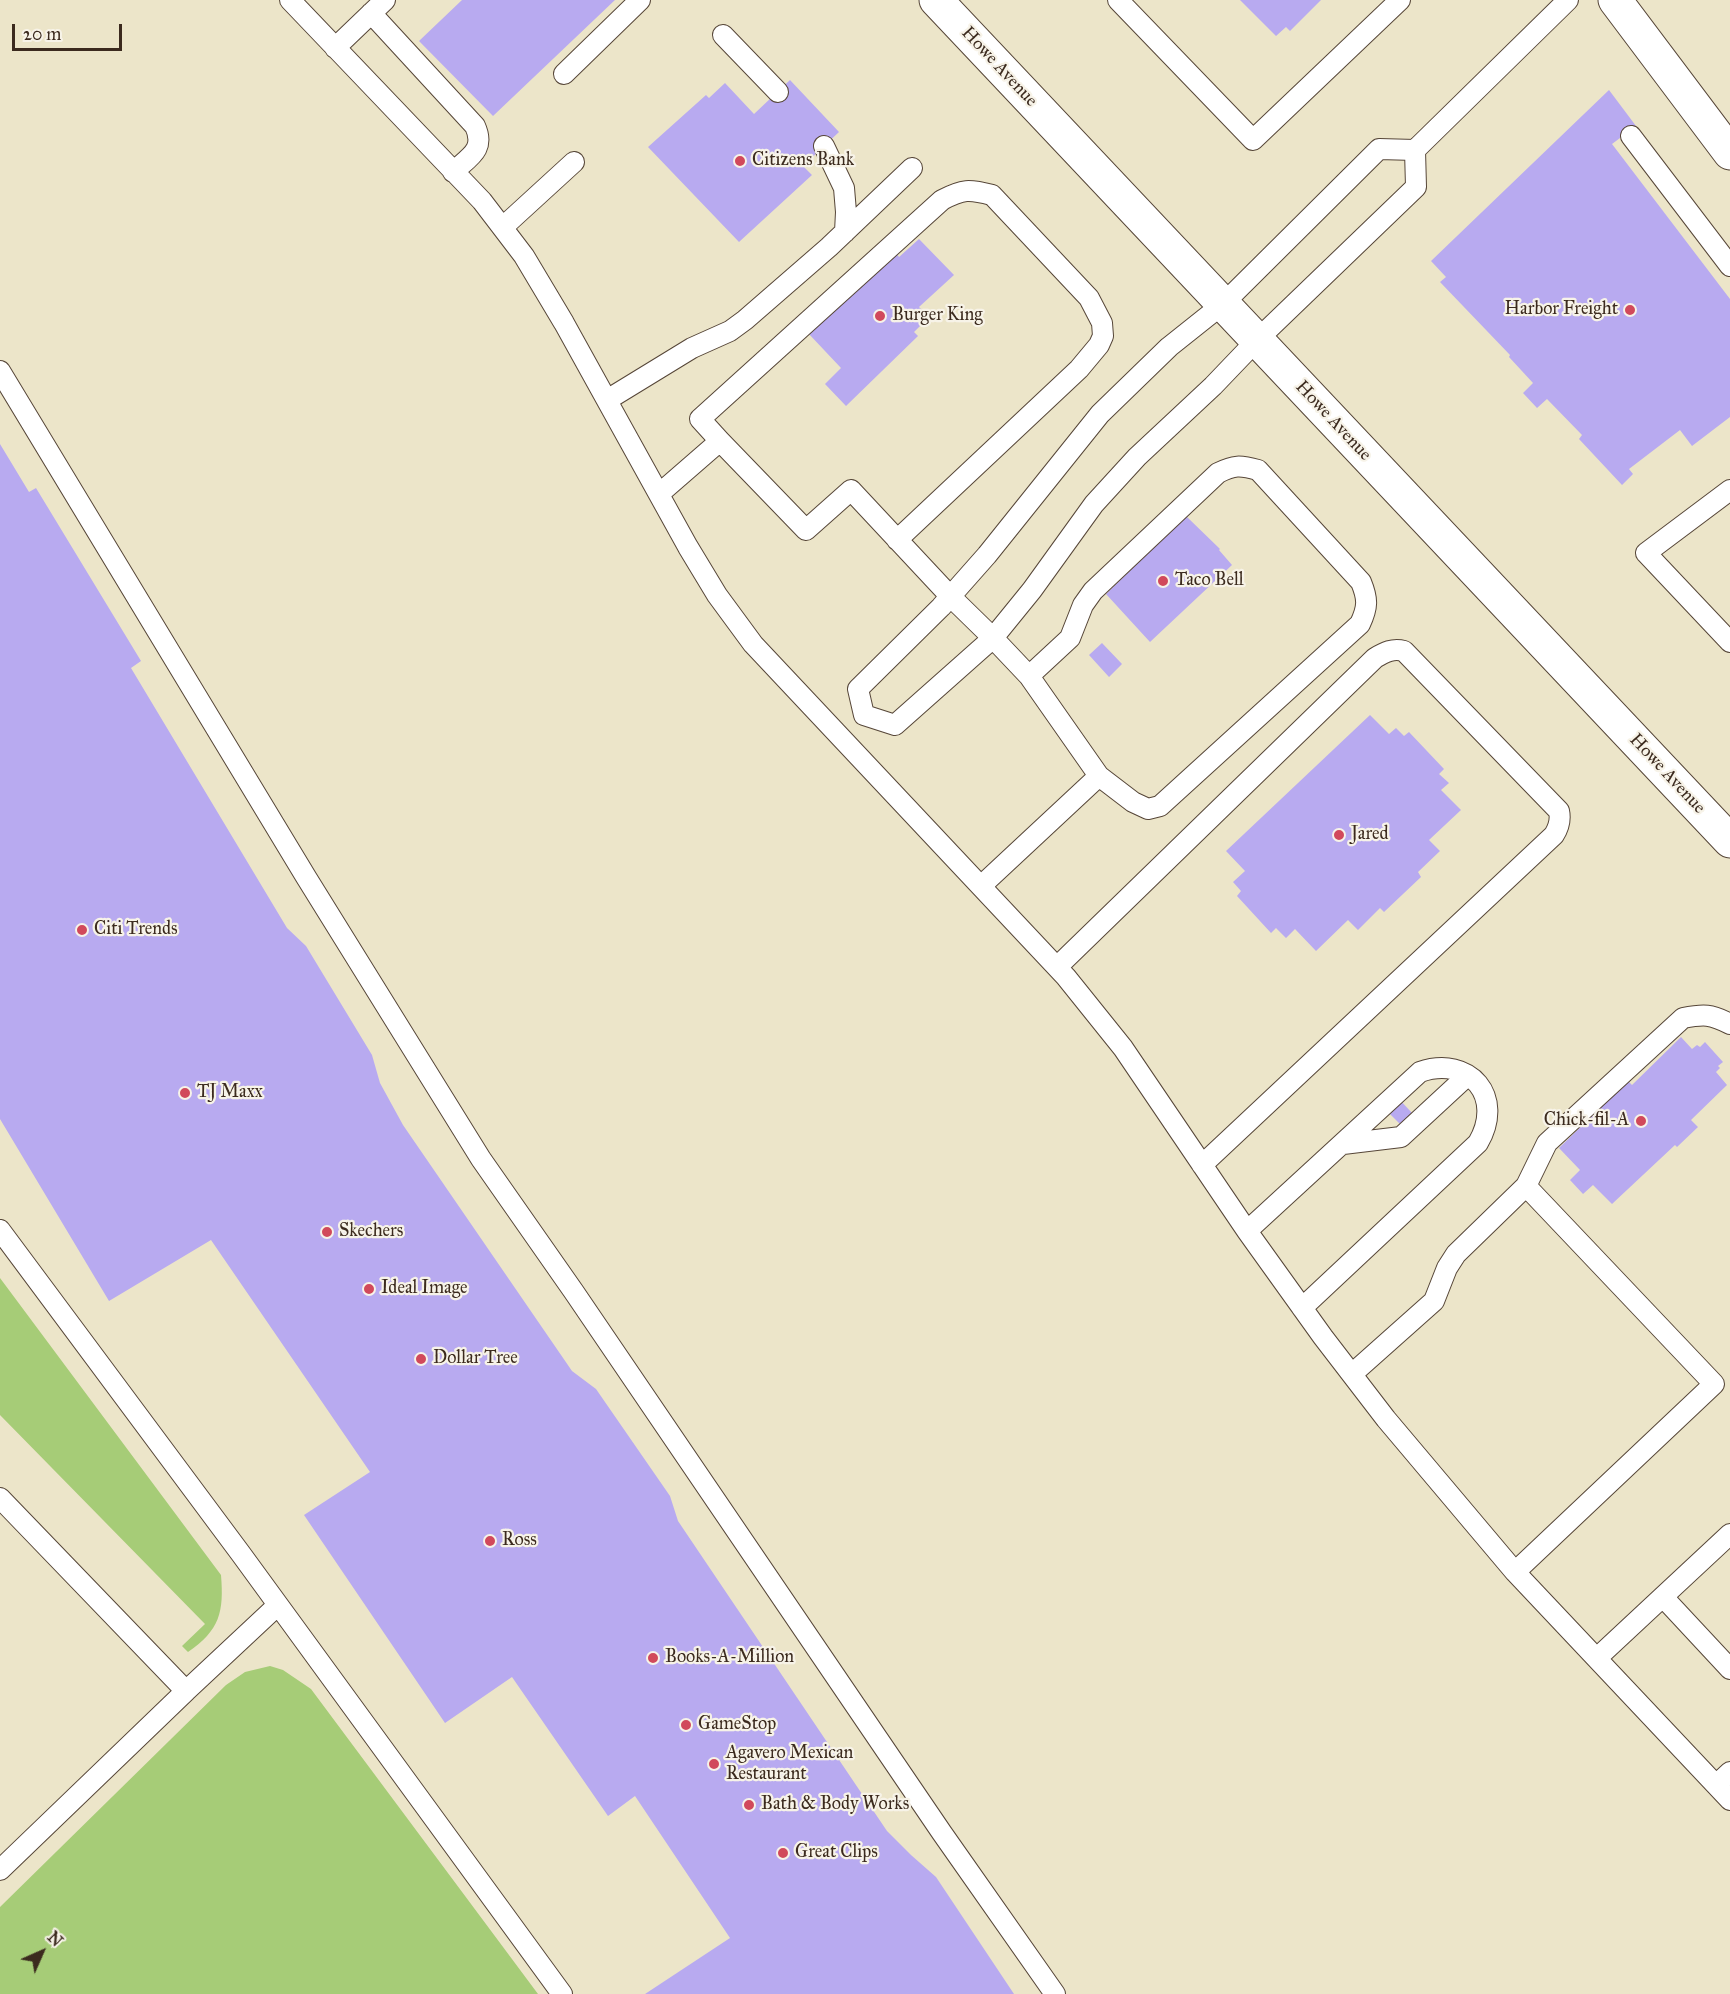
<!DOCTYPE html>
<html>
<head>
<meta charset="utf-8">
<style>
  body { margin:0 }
  #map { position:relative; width:1730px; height:1994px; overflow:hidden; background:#ece5c9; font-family:"IM FELL Great Primer",serif }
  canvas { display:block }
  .north { position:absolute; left:12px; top:1922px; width:60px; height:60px; -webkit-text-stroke:4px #f7f3e8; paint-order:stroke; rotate:45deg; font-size:16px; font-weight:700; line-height:24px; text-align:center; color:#3b2a1e }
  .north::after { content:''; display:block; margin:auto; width:21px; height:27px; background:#3b2a1e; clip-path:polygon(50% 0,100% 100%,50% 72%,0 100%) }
  .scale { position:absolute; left:12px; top:24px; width:110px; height:27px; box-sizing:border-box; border:3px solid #3b2a1e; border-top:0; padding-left:8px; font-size:18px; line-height:21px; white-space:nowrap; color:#3b2a1e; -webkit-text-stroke:4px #f7f3e8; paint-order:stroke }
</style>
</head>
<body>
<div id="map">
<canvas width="1730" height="1994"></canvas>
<div class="north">N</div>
<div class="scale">20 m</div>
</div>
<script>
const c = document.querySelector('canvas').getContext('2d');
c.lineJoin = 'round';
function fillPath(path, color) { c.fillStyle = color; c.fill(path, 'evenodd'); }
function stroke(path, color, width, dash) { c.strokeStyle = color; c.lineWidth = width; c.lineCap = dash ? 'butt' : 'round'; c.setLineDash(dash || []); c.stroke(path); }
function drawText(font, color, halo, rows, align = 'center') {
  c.font = font + ' "IM FELL Great Primer",serif'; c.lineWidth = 4.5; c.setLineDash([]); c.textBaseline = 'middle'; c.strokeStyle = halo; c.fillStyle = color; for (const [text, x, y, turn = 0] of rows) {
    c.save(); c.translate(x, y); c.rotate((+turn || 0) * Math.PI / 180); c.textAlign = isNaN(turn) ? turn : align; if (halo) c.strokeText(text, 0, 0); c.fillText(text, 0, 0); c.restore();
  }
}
fillPath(new Path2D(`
  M 0,1278 L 221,1575 C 224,1612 220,1630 188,1652 L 182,1646 L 205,1624 L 0,1415 Z
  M 270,1666 L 283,1670 L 311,1689 L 538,1994 L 0,1994 L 0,1907 L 226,1685 L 245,1672 Z`), '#a6cc77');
fillPath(new Path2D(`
  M 462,0 L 615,0 L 493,116 L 419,41 Z
  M 1240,0 L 1321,0 L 1290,31 L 1286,27 L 1276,36 Z
  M 790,80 L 839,132 L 803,166 L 812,175 L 739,242 L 648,147 L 706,95 L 709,98 L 725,83 L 754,114 Z
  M 1609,90 L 1636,126 L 1612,144 L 1730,299 L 1730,417 L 1692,446 L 1680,430 L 1629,469 L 1633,474 L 1622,485 L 1579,439 L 1582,435 L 1547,399 L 1537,408 L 1523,393 L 1533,383 L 1509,357 L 1510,355 L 1440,282 L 1446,277 L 1431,261 Z
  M 919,239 L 954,275 L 919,307 L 929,317 L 914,332 L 918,336 L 846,406 L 825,384 L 841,368 L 808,333 L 850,293 L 852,295 L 896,253 L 899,257 Z
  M 0,444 L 29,492 L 36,488 L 141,661 L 131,668 L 287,928 L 306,946 L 372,1055 L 380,1083 L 403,1125 L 572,1371 L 596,1389 L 670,1496 L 678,1521 L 887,1831 L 911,1855 L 936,1877 L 1014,1994 L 645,1994 L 730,1938 L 635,1796 L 608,1816 L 512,1677 L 445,1723 L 304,1515 L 370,1472 L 211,1240 L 109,1301 L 0,1119 Z
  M 1186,516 L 1220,549 L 1219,550 L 1232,565 L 1150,642 L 1106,594 Z
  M 1102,643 L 1122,664 L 1109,677 L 1089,655 Z
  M 1370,715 L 1389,734 L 1396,728 L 1404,736 L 1409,732 L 1444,769 L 1439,774 L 1449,783 L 1441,790 L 1461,810 L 1429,840 L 1440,851 L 1418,872 L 1421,877 L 1384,912 L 1380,908 L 1358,930 L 1348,920 L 1316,951 L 1295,929 L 1286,938 L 1276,928 L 1271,933 L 1237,896 L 1241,891 L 1233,882 L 1245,871 L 1226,851 Z
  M 1681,1037 L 1692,1049 L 1697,1045 L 1700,1047 L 1705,1042 L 1723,1062 L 1718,1066 L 1720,1068 L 1716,1072 L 1727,1085 L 1691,1120 L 1698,1127 L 1677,1147 L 1675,1145 L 1612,1204 L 1593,1185 L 1583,1194 L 1570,1180 L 1580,1170 L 1559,1148 L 1628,1081 L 1632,1085 Z
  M 1398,1098 L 1413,1114 L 1401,1125 L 1386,1110 Z`), '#b8aaf0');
const service = new Path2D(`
  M 290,0 L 482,201 L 524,256 L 564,323 L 688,547 L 717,595 L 753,644 L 1066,977 L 1123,1048 L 1247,1231 L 1323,1337 L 1386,1419 L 1515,1572 L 1730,1800
  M 1118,0 L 1253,140 L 1400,0
  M 371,13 L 475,126 C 486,150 469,157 453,172
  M 723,35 L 778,92
  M 335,48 L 385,0
  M 564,74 L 640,0
  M 1631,136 L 1730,266
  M 824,146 L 844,188 L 846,212 L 845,232
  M 1415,150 L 1416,187 L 1257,340 L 1213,386 L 1137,457 L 1094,504 L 1032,590 L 993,638 L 895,725 L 864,715 L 858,689 L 941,607 L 987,555 L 1100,414 L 1169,347 L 1223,304 L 1379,149 L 1415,150 L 1568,0
  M 503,227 L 574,162
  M 0,371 L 306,877 L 481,1159 L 574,1292 L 942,1833 L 1055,1994
  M 607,400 L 692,348 L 730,331 L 745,320 L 829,247 L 912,168
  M 720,441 L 700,419 L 942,200 C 963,189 969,189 992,195 L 1089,298 L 1102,323 L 1103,336 L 1099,345 L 1079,369 L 897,540
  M 1730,490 L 1646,553 L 1730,642
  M 659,494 L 720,441 L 806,530 L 851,490 L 950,596 L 993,638 L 1029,676 L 1099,776 L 981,886
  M 1029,676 L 1070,638 L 1083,605 L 1093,591 L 1218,473 C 1234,465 1240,465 1258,470 L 1361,582 C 1368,599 1368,607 1360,624 L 1160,806 L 1148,809 L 1133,802 L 1099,776
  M 1057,967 L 1375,658 C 1385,652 1393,648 1404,651 L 1559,811 C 1561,820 1559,827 1554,835 L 1202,1165
  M 1343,1144 L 1401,1137 L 1467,1076
  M 1526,1186 L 1547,1143 L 1683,1018 C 1704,1014 1711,1014 1730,1024
  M 0,1230 L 241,1554 L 562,1994
  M 1247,1231 L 1420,1072 C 1470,1055 1505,1097 1478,1143 L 1302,1308
  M 1352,1374 L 1434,1301 L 1447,1268 L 1456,1254 L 1526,1186 L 1714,1384 L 1515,1572
  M 0,1498 L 186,1691 L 278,1605
  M 1663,1597 L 1730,1669
  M 1597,1658 L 1730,1534
  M 1716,1785 L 1730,1772
  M 0,1870 L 186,1691`);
const minor = new Path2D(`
  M 1615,0 L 1730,153`);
const tertiary = new Path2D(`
  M 936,0 L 1730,841`);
stroke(service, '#564638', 22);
stroke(minor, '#564638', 35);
stroke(tertiary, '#564638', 35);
stroke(service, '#fff', 20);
stroke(minor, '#fff', 33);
stroke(tertiary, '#fff', 33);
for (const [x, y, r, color] of [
  [740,161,6,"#d1495b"],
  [1630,310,6,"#d1495b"],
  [880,316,6,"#d1495b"],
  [1163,581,6,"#d1495b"],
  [1339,835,6,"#d1495b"],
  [82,930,6,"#d1495b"],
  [185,1093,6,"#d1495b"],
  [1641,1121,6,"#d1495b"],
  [327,1232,6,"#d1495b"],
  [369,1289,6,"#d1495b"],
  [421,1359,6,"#d1495b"],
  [490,1541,6,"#d1495b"],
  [653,1658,6,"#d1495b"],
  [686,1725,6,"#d1495b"],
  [714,1764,6,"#d1495b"],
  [749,1805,6,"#d1495b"],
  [783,1853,6,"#d1495b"]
]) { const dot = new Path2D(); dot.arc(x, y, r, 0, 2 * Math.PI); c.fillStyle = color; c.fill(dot); stroke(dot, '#f7f3e8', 2); }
drawText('18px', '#3b2a1e', '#f7f3e8', [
  ["Howe Avenue",999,67,47],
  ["Howe Avenue",1333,421,47],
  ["Howe Avenue",1667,774,47]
]);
drawText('18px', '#3b2a1e', '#f7f3e8', [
  ["Citizens Bank",752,161],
  ["Harbor Freight",1618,310,"right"],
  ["Burger King",892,316],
  ["Taco Bell",1175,581],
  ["Jared",1351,835],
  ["Citi Trends",94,930],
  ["TJ Maxx",197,1093],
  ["Chick-fil-A",1629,1121,"right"],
  ["Skechers",339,1232],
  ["Ideal Image",381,1289],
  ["Dollar Tree",433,1359],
  ["Ross",502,1541],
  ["Books-A-Million",665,1658],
  ["GameStop",698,1725],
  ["Agavero Mexican",726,1754],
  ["Restaurant",726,1775],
  ["Bath & Body Works",761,1805],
  ["Great Clips",795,1853]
], 'left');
</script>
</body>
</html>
